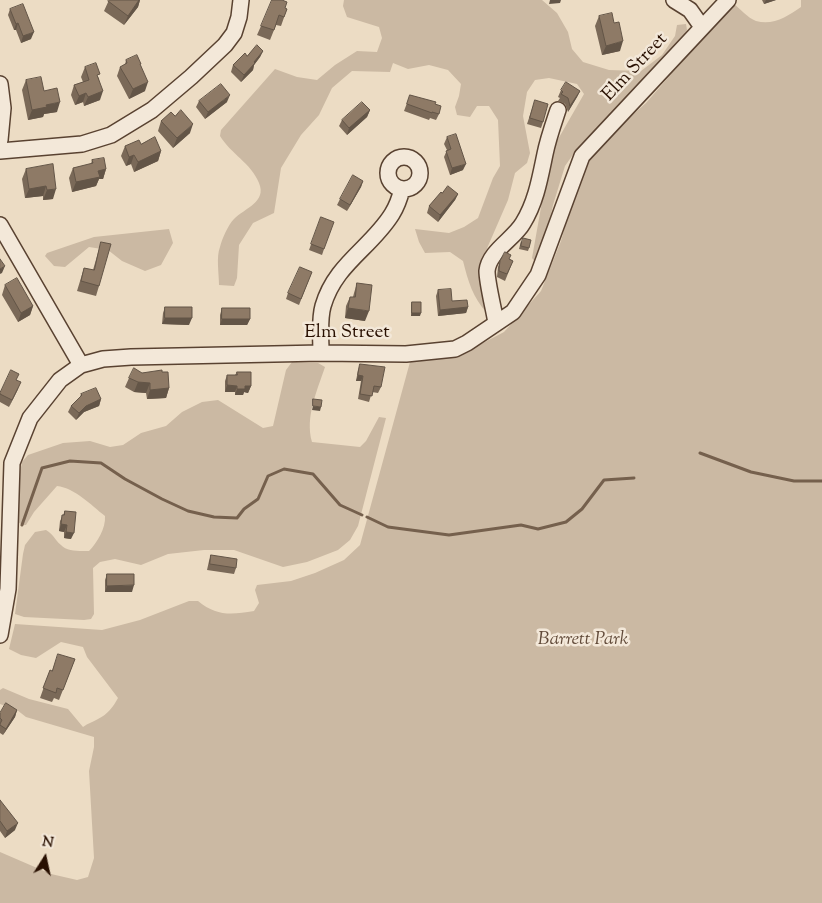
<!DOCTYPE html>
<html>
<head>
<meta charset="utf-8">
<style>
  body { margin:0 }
  #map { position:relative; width:822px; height:903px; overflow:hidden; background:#ecdcc4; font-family:"Sorts Mill Goudy",serif }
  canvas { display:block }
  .north { position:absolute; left:20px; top:833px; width:50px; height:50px; -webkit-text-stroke:4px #f3e8d9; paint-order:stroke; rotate:10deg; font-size:14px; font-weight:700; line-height:20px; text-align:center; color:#280f00 }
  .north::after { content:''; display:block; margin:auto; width:18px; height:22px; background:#280f00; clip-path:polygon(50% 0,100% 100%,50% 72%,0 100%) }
</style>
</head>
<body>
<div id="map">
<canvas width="822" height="903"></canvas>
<div class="north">N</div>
</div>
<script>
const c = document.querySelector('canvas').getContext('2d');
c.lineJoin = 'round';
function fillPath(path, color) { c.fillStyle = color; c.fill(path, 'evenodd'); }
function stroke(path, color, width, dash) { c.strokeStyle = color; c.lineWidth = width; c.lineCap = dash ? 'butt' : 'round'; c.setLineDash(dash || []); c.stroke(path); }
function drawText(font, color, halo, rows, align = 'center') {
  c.font = font + ' "Sorts Mill Goudy",serif'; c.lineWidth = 5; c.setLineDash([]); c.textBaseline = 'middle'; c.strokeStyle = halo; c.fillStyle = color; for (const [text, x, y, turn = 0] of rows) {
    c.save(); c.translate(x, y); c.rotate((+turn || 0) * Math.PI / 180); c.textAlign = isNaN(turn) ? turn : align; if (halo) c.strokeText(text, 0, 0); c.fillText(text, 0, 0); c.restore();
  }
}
fillPath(new Path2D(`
  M 344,0 L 542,0 L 557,13 L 568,32 L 572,49 L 583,62 L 609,70 L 641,71 L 662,55 L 675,36 L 677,25 L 686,24 L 687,30 L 678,45 L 579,146 L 565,166 L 553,205 L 546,238 L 536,263 L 532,258 L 548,168 L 557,141 L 584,94 L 577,84 L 549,78 L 535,80 L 527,92 L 523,116 L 530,153 L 527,163 L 515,173 L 508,200 L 485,253 L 484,276 L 487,313 C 473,298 468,281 463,261 L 450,252 L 425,253 L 419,242 L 415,229 L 449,233 L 464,227 L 478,218 L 493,178 L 500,166 L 498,120 L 489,106 L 477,106 L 470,117 L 457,115 L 455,107 L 459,96 L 461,84 L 448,70 L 429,65 L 408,69 L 393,63 L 390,72 L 352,71 L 332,88 L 319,115 L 301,135 L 281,168 L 274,213 L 253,223 L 239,245 L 237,278 L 234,286 L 219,285 C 219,273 216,257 220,247 C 222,239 228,225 234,219 C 245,208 267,202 259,183 C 251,163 231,154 220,136 L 221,130 L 275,69 L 297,77 L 317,80 L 335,65 L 357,51 L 377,52 L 382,38 L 379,27 L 347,17 L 343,6 Z
  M 801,0 L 822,0 L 822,903 L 0,903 L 0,852 L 51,874 L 77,880 L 88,877 L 94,858 L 89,771 L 94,747 L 94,737 L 26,717 L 17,710 L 0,704 L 0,690 L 3,688 L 29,699 L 68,709 L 83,727 C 88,723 93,722 98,719 C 108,714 113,707 118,698 L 87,657 L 83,647 L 61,642 L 36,658 L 21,655 L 9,649 L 15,624 L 102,630 L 140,620 L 189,601 L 198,601 C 216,616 231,615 254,611 L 259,603 L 255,590 L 257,585 L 291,581 L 315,573 L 344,560 L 360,545 L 410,362 L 456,357 L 504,332 L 541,291 L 561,241 L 574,194 L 593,150 L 646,103 L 733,3 C 739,8 748,18 756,21 C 773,26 788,16 801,7 Z
  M 169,229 L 173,243 L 161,265 L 145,271 L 122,261 L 108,250 L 89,247 L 65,267 L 54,266 L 45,256 L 47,253 L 94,237 Z
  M 292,362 L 318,363 L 325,367 C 317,391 305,417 312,442 L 360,447 L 366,441 L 379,417 L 386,418 L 358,526 L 350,540 L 338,550 L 307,562 L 283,567 L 234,550 L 204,550 L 168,554 L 141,565 L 115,559 L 100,562 L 93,568 L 94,614 L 91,619 L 84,620 L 24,617 L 15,614 L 23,554 L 25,545 L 35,532 L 46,530 C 55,536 54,539 61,545 C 67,552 80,551 89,551 C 97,543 106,528 105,516 C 91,505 75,488 57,486 L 34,512 L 26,525 L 22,525 L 17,521 L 17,488 L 22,462 L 28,455 L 63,443 L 90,441 L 110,447 L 123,445 L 141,433 L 166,426 L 182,412 L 202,402 L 218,400 L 263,428 L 273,426 L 286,370 Z`), '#cbb9a3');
stroke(new Path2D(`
  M 700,453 L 751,472 L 794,481 L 822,481
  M 367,517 L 388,527 L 449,535 L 521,525 L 538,529 L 566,522 L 582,509 L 604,480 L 634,478
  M 22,525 L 42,468 L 70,461 L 101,463 L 125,479 L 162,499 L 188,511 L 214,517 L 237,518 L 244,509 L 258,499 L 268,476 L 284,469 L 313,474 L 340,505 L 362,515`), '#75604d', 3);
const minor = new Path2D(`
  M 674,0 L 690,10 L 702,27
  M 0,84 L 3,108 L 0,140
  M 0,151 L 82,144 L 111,135 L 152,110 L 191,77 L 225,45 L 234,33 L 239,17 L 241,0
  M388 173a16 16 0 1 1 32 0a16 16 0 1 1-32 0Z
  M 0,225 L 81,365
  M 496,323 C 494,310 487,283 487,271 C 489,251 514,239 523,223 C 536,202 540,178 545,154 C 548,139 553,125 558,110
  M 321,353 C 321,338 319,320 323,306 C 335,264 371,248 392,214 C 397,206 400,197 402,189
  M 0,635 L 8,589 L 12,463 L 30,418 L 60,380 L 81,365 L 103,359 L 131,357 L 321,353 L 406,354 L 455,349 L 467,343 L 513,312 L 538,275 L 582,156 L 728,0`);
stroke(minor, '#594231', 18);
stroke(minor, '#f3e8d9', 15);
fillPath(new Path2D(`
  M 109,0 L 140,0 L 138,7 L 124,25 L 104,11 Z
  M 762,0 L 776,0 L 764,4 Z
  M 285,8 L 287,9 L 281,26 L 276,25 L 270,40 L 257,35 L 261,26 Z
  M 10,9 L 31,39 L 21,43 L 16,30 L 14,30 L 8,15 Z
  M 599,16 L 620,51 L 602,55 L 595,26 Z
  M 263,51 L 260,57 L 254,65 L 253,70 L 241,82 L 231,72 L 233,65 L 247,56 Z
  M 126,60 L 141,66 L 145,91 L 129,99 L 117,76 L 120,67 L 125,65 Z
  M 85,67 L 99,78 L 100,100 L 84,106 L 83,102 L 75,105 L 71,95 L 74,85 L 83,82 L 81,77 Z
  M 26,80 L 44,91 L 57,112 L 44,114 L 43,117 L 28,120 L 22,90 Z
  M 561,90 L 580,91 L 577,97 L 568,112 L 565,104 L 558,101 L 560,98 L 558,97 Z
  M 410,95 L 435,104 L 439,114 L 436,120 L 430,118 L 429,120 L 404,111 Z
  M 535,100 L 543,122 L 541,128 L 527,124 Z
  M 199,101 L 227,102 L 205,119 L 196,107 Z
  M 370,110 L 367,117 L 347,135 L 339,126 L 342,120 Z
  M 161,121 L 190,133 L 173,148 L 158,131 Z
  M 447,137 L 463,170 L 450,175 L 444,157 L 447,150 L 444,144 Z
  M 141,144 L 161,151 L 158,161 L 134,172 L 131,164 L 126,166 L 121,156 L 125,146 Z
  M 92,160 L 106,169 L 103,179 L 99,179 L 96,186 L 72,192 L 69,178 L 73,168 L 91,164 Z
  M 53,164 L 53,199 L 43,200 L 43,196 L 25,198 L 22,179 L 26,169 Z
  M 363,181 L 361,187 L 347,211 L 337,205 L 340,199 Z
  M 442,193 L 458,194 L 455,200 L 438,222 L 427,213 L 429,206 Z
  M 321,217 L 324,249 L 322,255 L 309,250 Z
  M 521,241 L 529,248 L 528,251 L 519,249 Z
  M 101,242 L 99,286 L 96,296 L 77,291 L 84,268 L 93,270 Z
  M 510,259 L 513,261 L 505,281 L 497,277 L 498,267 L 500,261 Z
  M 312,272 L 299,305 L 286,299 L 288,293 Z
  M 357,283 L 365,321 L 345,318 L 346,306 L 350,297 L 353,297 L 354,293 Z
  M 5,285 L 33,306 L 30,315 L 18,322 L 2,295 Z
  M 438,290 L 452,301 L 468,307 L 466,313 L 438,316 L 436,296 Z
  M 412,302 L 420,316 L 411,316 L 411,305 Z
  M 165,307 L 189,325 L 162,324 L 163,313 Z
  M 222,308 L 250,319 L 247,325 L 220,325 L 220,315 Z
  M 360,364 L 381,387 L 378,393 L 372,392 L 369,402 L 358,399 L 361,381 L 356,381 L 358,370 Z
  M 162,372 L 169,388 L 166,398 L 147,399 L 146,393 L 134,392 L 125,387 L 129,378 L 142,373 Z
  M 237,372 L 251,386 L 248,393 L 244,392 L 243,395 L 235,395 L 235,392 L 225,392 L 225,381 L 227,375 L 235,375 Z
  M 17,380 L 18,389 L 9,407 L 0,402 L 0,393 Z
  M 81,394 L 101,399 L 99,406 L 84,412 L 76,420 L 68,412 L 71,406 L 80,397 Z
  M 65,511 L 71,539 L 64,538 L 64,532 L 59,531 L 60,521 Z
  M 211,555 L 236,568 L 234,574 L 207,570 L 209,561 Z
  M 107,574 L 132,592 L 105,592 L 105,580 Z
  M 75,659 L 59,700 L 54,698 L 52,702 L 40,698 L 50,670 L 52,671 Z
  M 17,710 L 15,717 L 3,735 L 0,733 L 0,713 Z
  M 0,800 L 15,830 L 5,838 L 0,831 Z`), '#7a6958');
fillPath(new Path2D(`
  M 139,0 L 140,0 L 138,7 L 124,25 L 128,16 Z
  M 550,0 L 561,0 L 560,3 L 549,4 Z
  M 766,0 L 776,0 L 764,4 Z
  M 18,23 L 16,30 L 14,30 L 16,24 Z
  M 34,32 L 31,39 L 21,43 L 23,36 Z
  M 623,41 L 620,51 L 602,55 L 606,46 Z
  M 263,51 L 260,57 L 254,65 L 253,70 L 241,82 L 244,75 Z
  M 148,82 L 145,91 L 129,99 L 133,89 Z
  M 103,91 L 100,100 L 84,106 L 88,97 Z
  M 580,91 L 577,97 L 568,112 L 570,106 Z
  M 86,93 L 83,102 L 75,105 L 79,96 Z
  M 230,95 L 227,102 L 205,119 L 208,112 Z
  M 60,102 L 57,112 L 44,114 L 43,117 L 28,120 L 32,110 L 46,105 Z
  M 370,110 L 367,117 L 347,135 L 349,128 Z
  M 193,124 L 190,133 L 173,148 L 177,138 Z
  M 161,151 L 158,161 L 134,172 L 138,162 Z
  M 134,155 L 131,164 L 126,166 L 129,157 Z
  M 466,164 L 463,170 L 450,175 L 452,168 Z
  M 106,169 L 103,179 L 99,179 L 96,186 L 72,192 L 76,182 L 98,171 Z
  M 363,181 L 361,187 L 347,211 L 350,205 Z
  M 46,186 L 43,196 L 25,198 L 29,189 Z
  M 56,189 L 53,199 L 43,200 L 47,190 Z
  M 458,194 L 455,200 L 438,222 L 440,215 Z
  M 5,266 L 2,273 L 0,274 L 0,269 Z
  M 33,306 L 30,315 L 18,322 L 21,313 Z
  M 468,307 L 466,313 L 438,316 L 440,310 Z
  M 348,308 L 369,311 L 365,321 L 345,318 Z
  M 412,313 L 421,313 L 420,316 L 411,316 Z
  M 165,318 L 192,318 L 189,325 L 162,324 Z
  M 222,319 L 250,319 L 247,325 L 220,325 Z
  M 358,375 L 363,376 L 361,381 L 356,381 Z
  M 21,382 L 18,389 L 9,407 L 12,400 Z
  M 138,382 L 150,383 L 146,393 L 134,392 Z
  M 227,385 L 237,386 L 235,392 L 225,392 Z
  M 245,386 L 251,386 L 248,393 L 244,392 L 243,395 L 235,395 L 237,389 Z
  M 169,388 L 166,398 L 147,399 L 150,390 Z
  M 101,399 L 99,406 L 84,412 L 76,420 L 79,413 L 86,406 Z
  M 313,406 L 321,407 L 320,411 L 312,410 Z
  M 61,524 L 67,525 L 64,532 L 59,531 Z
  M 66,532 L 74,533 L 71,539 L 64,538 Z
  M 134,585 L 132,592 L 105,592 L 107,586 Z
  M 17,710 L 15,717 L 3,735 L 6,729 Z
  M 18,823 L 15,830 L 5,838 L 7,831 Z`), '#635547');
const building = new Path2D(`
  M 109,0 L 139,0 L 128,16 L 108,1 Z
  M 272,0 L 282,0 L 287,2 L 285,8 L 287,9 L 284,17 L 279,15 L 274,30 L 261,26 Z
  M 23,4 L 34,32 L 23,36 L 18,23 L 16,24 L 10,9 Z
  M 612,13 L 614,23 L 619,22 L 623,41 L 606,46 L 599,16 Z
  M 257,45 L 263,51 L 254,62 L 255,63 L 244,75 L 233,65 L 245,53 L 247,56 Z
  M 137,55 L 141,64 L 140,64 L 148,82 L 133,89 L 120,67 L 127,63 L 126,60 Z
  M 96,63 L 100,74 L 97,75 L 103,91 L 88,97 L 86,93 L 79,96 L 74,85 L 89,80 L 85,67 Z
  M 41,77 L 44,91 L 57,88 L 60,102 L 46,105 L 47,107 L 32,110 L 26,80 Z
  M 566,82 L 580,91 L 570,106 L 568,98 L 561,94 L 563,92 L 561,90 Z
  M 221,84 L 230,95 L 208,112 L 199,101 Z
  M 410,95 L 436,102 L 435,104 L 441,106 L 439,114 L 432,112 L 432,113 L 407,104 Z
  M 535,100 L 548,104 L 543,122 L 530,118 Z
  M 362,102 L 370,110 L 349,128 L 342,120 Z
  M 181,110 L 193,124 L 177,138 L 161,121 L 171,112 L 175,116 Z
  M 456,134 L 466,164 L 452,168 L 446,151 L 451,149 L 447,137 Z
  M 155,137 L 161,151 L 138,162 L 134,155 L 129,157 L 125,146 L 139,140 L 141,144 Z
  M 104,158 L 106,169 L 98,171 L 100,177 L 76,182 L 73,168 L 93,163 L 92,160 Z
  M 53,164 L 56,189 L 47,190 L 46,186 L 29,189 L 26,169 Z
  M 353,175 L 363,181 L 350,205 L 340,199 Z
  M 448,186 L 458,194 L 440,215 L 429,206 L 441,192 L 442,193 Z
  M 321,217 L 334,222 L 324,249 L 311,244 Z
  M 523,238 L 531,240 L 529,248 L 521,246 Z
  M 101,242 L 111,244 L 99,286 L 81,281 L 84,268 L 94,270 Z
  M 505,252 L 511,255 L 509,259 L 513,261 L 507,274 L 499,271 L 499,269 L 500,261 Z
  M 0,259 L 5,266 L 0,269 Z
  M 300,267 L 312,272 L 301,299 L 288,293 Z
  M 17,278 L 33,306 L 21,313 L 5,285 Z
  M 357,283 L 372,285 L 369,311 L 348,308 L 350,297 L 355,297 Z
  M 451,289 L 452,301 L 467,300 L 468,307 L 440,310 L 438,290 Z
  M 412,302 L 421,302 L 421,313 L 412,313 Z
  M 165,307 L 192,307 L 192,318 L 165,318 Z
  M 222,308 L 250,308 L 250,319 L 222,319 Z
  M 360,364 L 385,367 L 381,387 L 374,386 L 372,396 L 360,394 L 363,376 L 358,375 Z
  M 134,368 L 142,373 L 162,370 L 162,372 L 168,372 L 169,388 L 150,390 L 150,383 L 138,382 L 129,378 Z
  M 11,370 L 19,374 L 16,380 L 21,382 L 12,400 L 0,394 L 0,393 Z
  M 237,372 L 251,372 L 251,386 L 245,386 L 245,389 L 237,389 L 237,386 L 227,385 L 227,375 L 237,375 Z
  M 96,388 L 101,399 L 86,406 L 79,413 L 71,406 L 82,395 L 81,394 Z
  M 313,399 L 322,400 L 321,407 L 313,406 Z
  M 65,511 L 76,512 L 74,533 L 66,532 L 67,525 L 61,524 L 62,515 L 64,515 Z
  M 211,555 L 237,559 L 236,568 L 210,564 Z
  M 107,574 L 134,574 L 134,585 L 107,586 Z
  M 58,654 L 75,659 L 63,690 L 57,688 L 56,693 L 43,688 L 50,670 L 52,671 Z
  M 6,703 L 17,710 L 6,729 L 0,725 L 0,724 L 2,720 L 0,718 L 0,713 Z
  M 0,800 L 18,823 L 7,831 L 0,821 Z`);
fillPath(building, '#8e7a66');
stroke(building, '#635547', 1);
drawText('19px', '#280f00', '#f3e8d9', [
  ["Elm Street",636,68,-47],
  ["Elm Street",347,334]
]);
drawText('italic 19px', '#614a39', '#f3e8d9', [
  ["Barrett Park",583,641]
]);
</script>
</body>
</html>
